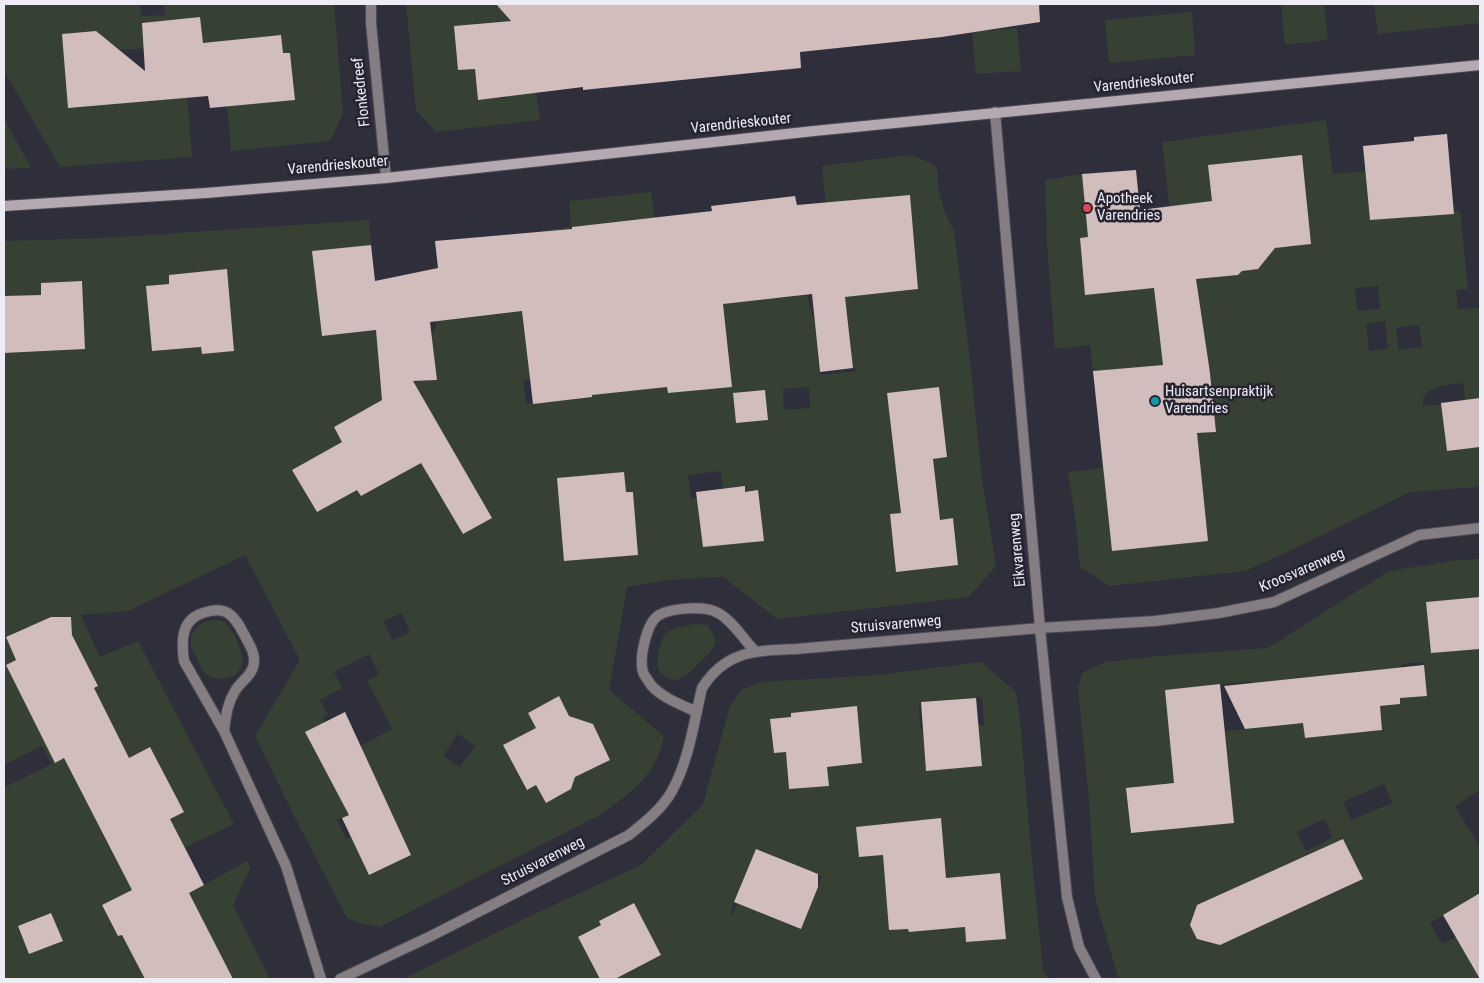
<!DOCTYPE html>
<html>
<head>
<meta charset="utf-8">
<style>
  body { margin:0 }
  #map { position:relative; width:1484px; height:983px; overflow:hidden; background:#2f2e3b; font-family:"Roboto Condensed",sans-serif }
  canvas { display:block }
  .frame { position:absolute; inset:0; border:5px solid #edecf5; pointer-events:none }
</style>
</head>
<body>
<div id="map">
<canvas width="1484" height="983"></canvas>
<div class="frame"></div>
</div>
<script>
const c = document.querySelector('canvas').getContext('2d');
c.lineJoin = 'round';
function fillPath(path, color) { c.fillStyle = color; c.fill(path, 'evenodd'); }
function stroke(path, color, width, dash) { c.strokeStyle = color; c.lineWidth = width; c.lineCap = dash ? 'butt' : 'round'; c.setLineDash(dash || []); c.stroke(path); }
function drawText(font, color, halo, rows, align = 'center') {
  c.font = font + ' "Roboto Condensed",sans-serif'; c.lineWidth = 5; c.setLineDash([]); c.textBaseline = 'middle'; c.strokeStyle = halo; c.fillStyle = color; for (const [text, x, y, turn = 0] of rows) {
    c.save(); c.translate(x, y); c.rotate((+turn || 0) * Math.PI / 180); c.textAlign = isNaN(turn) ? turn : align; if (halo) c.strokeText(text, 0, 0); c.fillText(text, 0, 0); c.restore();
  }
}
fillPath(new Path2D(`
  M 4,4 L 140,4 L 141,16 L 165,15 L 164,4 L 334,4 L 343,114 L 330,141 L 231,151 L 227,106 L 295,100 L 290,53 L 283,53 L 281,35 L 246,39 L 247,54 L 204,58 L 200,17 L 181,19 L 192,157 L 60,167 L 4,71 ZM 96,31 L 103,51 L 150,48 L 155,100 L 64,40 L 69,33 Z
  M 406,4 L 496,4 L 503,11 L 512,4 L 518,4 L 523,19 L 454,26 L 458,70 L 475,69 L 478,99 L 500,97 L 501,99 L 506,99 L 506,96 L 536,91 L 540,120 L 436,132 L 416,110 Z
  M 1281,4 L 1324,4 L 1328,40 L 1285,45 Z
  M 1374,4 L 1479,4 L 1480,23 L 1378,34 Z
  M 1192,12 L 1195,55 L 1109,63 L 1105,20 Z
  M 985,18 L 986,31 L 1017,28 L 1021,71 L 976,74 L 972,33 L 977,32 L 975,19 Z
  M 4,118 L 31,168 L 4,169 Z
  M 1326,120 L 1333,174 L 1365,171 L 1370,220 L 1412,217 L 1413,215 L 1460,210 L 1468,289 L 1456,290 L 1458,309 L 1480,308 L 1480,398 L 1465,400 L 1463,383 C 1448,385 1420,385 1423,406 L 1442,404 L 1447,451 L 1480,447 L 1480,487 L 1410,492 L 1288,552 L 1245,571 L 1110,586 L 1080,567 L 1075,516 L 1068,472 L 1102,468 L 1100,442 L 1216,432 L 1210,370 L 1195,371 L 1194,362 L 1093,371 L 1090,345 L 1055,349 L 1047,245 L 1045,180 L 1082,174 L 1087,227 L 1094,236 L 1080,238 L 1085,295 L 1154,288 L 1159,331 L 1158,337 L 1184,334 L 1162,142 ZM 1302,155 L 1311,244 L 1289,247 L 1280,242 L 1238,275 L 1189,280 L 1197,203 L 1212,201 ZM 1378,286 L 1380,309 L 1357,311 L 1355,288 ZM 1385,321 L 1388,349 L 1369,351 L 1366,324 ZM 1419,325 L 1422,347 L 1399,350 L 1396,328 Z
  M 910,155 L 929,162 L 936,167 L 938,176 L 938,186 L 944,210 L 954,231 L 970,360 L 982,480 L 996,566 L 969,597 L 777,619 L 723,577 L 667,580 L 627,587 L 609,690 L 664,736 C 662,743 661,750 658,756 C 647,782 623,799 600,815 L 380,927 L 360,923 L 347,918 L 294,816 L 255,736 L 300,660 L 245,555 L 128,611 L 81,615 L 100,657 L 138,641 L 234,824 L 184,848 L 191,860 L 102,906 L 118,936 L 122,935 L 140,969 L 189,893 L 247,861 L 250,869 L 233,905 L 270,979 L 234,979 L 233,977 L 229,979 L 4,979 L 4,785 L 5,787 L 52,764 L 42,746 L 4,765 L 4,353 L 85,349 L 82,282 L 41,283 L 41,295 L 4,296 L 4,241 L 104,238 L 369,220 L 371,245 L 313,252 L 322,336 L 380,330 L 377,343 L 380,384 L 437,380 L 432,337 L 437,321 L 548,308 L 541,231 L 571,227 L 569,201 L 651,192 L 655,218 L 572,227 L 581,315 L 662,338 L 668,393 L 702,389 L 702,364 L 729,360 L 720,286 L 764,281 L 766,299 L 807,295 L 815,325 L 820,375 L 859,371 L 853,368 L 848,322 L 837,323 L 822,166 ZM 910,195 L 918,289 L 864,295 L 855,200 ZM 226,270 L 234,351 L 202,354 L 201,347 L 152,351 L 146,286 L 169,284 L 169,275 ZM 530,380 L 555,401 L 526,404 L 523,381 ZM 809,387 L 810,408 L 784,410 L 783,389 ZM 939,387 L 947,457 L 895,463 L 887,393 ZM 398,391 L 491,517 L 463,534 L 452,514 L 445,494 L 440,497 L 429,479 L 434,477 L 420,451 L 415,466 L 394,478 L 392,475 L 382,484 L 361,496 L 353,482 L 341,498 L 317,512 L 293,470 L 342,442 L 334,427 ZM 765,393 L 768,420 L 736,423 L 733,395 ZM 721,471 L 723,489 L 745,487 L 745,492 L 764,541 L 703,547 L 697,498 L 691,499 L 688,475 ZM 557,478 L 626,492 L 633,492 L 638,555 L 565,561 ZM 939,509 L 940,520 L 953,518 L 958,565 L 896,572 L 890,514 ZM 402,613 L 410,633 L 392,640 L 384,621 ZM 27,627 L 36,647 L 14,656 L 6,637 ZM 48,643 L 87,665 L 98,686 L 94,688 L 47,746 L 6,665 ZM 369,654 L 379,674 L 367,681 L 392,729 L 323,766 L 305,733 L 325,722 L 323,718 L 328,715 L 320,700 L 342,688 L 334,672 ZM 559,697 L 569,716 L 593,724 L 610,760 L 575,777 L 571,789 L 546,803 L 536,785 L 536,728 L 528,713 ZM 458,734 L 475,746 L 460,767 L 443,756 ZM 150,747 L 183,812 L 111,849 L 77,784 ZM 385,798 L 411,855 L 369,875 L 351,837 L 346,839 L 337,820 ZM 51,913 L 62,941 L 29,954 L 18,926 Z
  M 1480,559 L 1480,597 L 1426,602 L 1429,629 L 1440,652 L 1480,649 L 1480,790 L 1455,806 L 1480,847 L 1480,919 L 1476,921 L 1464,903 L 1430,923 L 1442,944 L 1456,937 L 1466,953 L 1480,944 L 1480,979 L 1120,979 L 1117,974 L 1095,898 L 1089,800 L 1078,688 L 1082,673 L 1105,662 L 1158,656 L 1268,648 L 1389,571 L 1457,560 ZM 1423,662 L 1427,695 L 1405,698 L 1401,664 ZM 1376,670 L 1382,730 L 1305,738 L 1299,678 ZM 1397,670 L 1400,704 L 1383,706 ZM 1251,681 L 1256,728 L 1170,736 L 1165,690 ZM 1384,784 L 1392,803 L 1351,820 L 1343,802 ZM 1127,788 L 1233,823 L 1131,833 ZM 1324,819 L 1333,837 L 1306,851 L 1297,832 ZM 1343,840 L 1362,880 L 1224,943 L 1221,939 L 1210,943 L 1197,939 L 1191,925 Z
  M 210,620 C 214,620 218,620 222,621 C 232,625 245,654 242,665 C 241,668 238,672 236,674 C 227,681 212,681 204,672 C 201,669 199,663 197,659 C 195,656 193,652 192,649 C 187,635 198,623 210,620 Z
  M 695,624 L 707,625 C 711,631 716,636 715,643 C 713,651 706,656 700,662 C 686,677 672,691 657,667 C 660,635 662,629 695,624 Z
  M 981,662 L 1016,692 L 1020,720 L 1031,849 L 1043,970 L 1049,979 L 615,979 L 661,955 L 634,903 L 600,920 L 601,925 L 578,937 L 600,979 L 403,979 L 532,915 L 641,865 L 703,804 L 730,706 L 741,690 L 762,682 L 878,675 ZM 982,697 L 984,725 L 978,725 L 982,766 L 926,771 L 923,729 L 920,729 L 919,702 ZM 857,707 L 862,763 L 827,767 L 828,786 L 789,789 L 787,769 L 797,768 L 795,751 L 774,753 L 770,719 L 791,717 L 791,713 ZM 856,827 L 886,855 L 859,857 ZM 756,849 L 822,876 L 800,929 L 737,903 L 733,914 L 730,913 ZM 1000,873 L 1006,938 L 966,942 L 965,927 L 909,932 L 904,882 Z`), '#364134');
fillPath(new Path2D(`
  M 496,4 L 1039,4 L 1040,22 L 942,37 L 800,52 L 801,68 L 583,90 L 583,87 L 478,100 L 475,69 L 458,70 L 454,26 L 511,21 Z
  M 200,17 L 203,43 L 281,35 L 283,53 L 290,53 L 295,100 L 210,108 L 208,96 L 68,108 L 62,34 L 96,31 L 145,71 L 142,23 Z
  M 1447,134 L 1454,214 L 1370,220 L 1363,146 L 1414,141 L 1414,137 Z
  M 1302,155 L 1311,244 L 1275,248 L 1258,269 L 1242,271 L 1238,275 L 1196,279 L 1210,373 L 1216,432 L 1197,433 L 1208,541 L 1112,551 L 1093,371 L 1163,365 L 1154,288 L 1085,295 L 1080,238 L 1088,237 L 1082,174 L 1136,170 L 1140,210 L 1212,201 L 1208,165 Z
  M 910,195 L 918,289 L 845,297 L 853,368 L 820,372 L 812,294 L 723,304 L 732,387 L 668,393 L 667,387 L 592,395 L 592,397 L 533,404 L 522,311 L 430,322 L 437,380 L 413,381 L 492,518 L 463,534 L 421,463 L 361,496 L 357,490 L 317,512 L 292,470 L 342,442 L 334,427 L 382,400 L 376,330 L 322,336 L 312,251 L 371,245 L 375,281 L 438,268 L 435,241 L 572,229 L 572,227 L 712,211 L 711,206 L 795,196 L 797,205 Z
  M 227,269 L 234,351 L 202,354 L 201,347 L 152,351 L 146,286 L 169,284 L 169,275 Z
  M 82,281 L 85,349 L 4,353 L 4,296 L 41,295 L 41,283 Z
  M 939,387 L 947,457 L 933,459 L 940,520 L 953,518 L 958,565 L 896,572 L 890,514 L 901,513 L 887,393 Z
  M 765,390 L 768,420 L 736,423 L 733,393 Z
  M 1480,398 L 1480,447 L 1447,451 L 1441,403 Z
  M 624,472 L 626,492 L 633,492 L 638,555 L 564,561 L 557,478 Z
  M 745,486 L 745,492 L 758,490 L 764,541 L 703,547 L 696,492 Z
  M 1480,597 L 1480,649 L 1431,653 L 1426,602 Z
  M 51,617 L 71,617 L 72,635 L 98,686 L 94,688 L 129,758 L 150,747 L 184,812 L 170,819 L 204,885 L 189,893 L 233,979 L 145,979 L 122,935 L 118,936 L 102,905 L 132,890 L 64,758 L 55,763 L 6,665 L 16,660 L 6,637 Z
  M 1424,665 L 1427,696 L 1400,698 L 1400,704 L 1380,706 L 1382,730 L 1305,738 L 1303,723 L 1245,729 L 1224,686 Z
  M 1220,684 L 1234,823 L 1131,833 L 1126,788 L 1174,783 L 1165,690 Z
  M 559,696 L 569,716 L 593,724 L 610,760 L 575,777 L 571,789 L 546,803 L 536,785 L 527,790 L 503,745 L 536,728 L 528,713 Z
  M 976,698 L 982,766 L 926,771 L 921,702 Z
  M 857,706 L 862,763 L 827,767 L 829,786 L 789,789 L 786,752 L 774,753 L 770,719 L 791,717 L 791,713 Z
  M 345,712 L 411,855 L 369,875 L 342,818 L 349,815 L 305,732 Z
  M 941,818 L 946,878 L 1000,873 L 1006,939 L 966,942 L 965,927 L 909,932 L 908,929 L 889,930 L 883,855 L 859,857 L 856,827 Z
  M 1343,839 L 1363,879 L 1220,945 L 1197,939 L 1190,925 L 1197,905 Z
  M 756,849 L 818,874 L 818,887 L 801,929 L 734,902 Z
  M 1480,893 L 1480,979 L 1443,915 Z
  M 634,903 L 661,955 L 615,979 L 600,979 L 578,937 L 601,925 L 599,921 Z
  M 51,913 L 63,941 L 29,954 L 18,926 Z`), '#d1bdbc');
const street = new Path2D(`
  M 371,4 L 371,23 L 386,178
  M 995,112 L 1040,628 L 1067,897 L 1079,947 L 1096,979
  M 697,712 C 682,705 662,698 651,685 C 649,681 644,676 643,672 C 639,659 646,623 659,615 C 671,608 706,605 718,613 C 732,620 744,640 755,651
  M 224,731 C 226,716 227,704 235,691 C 241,681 253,675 254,663 C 255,653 250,646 246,638 C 241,629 237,619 228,613 C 221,609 213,610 206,612 C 181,618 181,640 184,661 L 224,731 L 286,866 L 321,979
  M 340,979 L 431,936 L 629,835 C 645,822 662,809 672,791 C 689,760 694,722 702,688 C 726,650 756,651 796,649 L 1040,628 L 1155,621 L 1219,613 L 1274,602 L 1419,535 L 1480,528`);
const secondary = new Path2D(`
  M 4,206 L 206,193 L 386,178 L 814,131 L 1480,65`);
stroke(street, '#4a4955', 12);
stroke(secondary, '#4a4955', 12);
stroke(street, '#847d82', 10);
stroke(secondary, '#b4a9b0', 10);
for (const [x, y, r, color] of [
  [1087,208,5,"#e0444e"],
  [1155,401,5,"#0f9aa8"]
]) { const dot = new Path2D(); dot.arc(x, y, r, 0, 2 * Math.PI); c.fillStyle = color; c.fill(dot); stroke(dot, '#262431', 2); }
drawText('15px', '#edecf5', '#262431', [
  ["Varendrieskouter",1144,83,-6],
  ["Flonkedreef",362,92,-96],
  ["Varendrieskouter",741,124,-6],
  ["Varendrieskouter",338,166,-5],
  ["Eikvarenweg",1018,550,-95],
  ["Kroosvarenweg",1302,571,-23],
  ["Struisvarenweg",896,625,-5],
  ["Struisvarenweg",543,862,-27]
]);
drawText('15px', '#edecf5', '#262431', [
  ["Apotheek",1097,199],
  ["Varendries",1097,216],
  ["Huisartsenpraktijk",1165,392],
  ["Varendries",1165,409]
], 'left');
</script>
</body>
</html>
